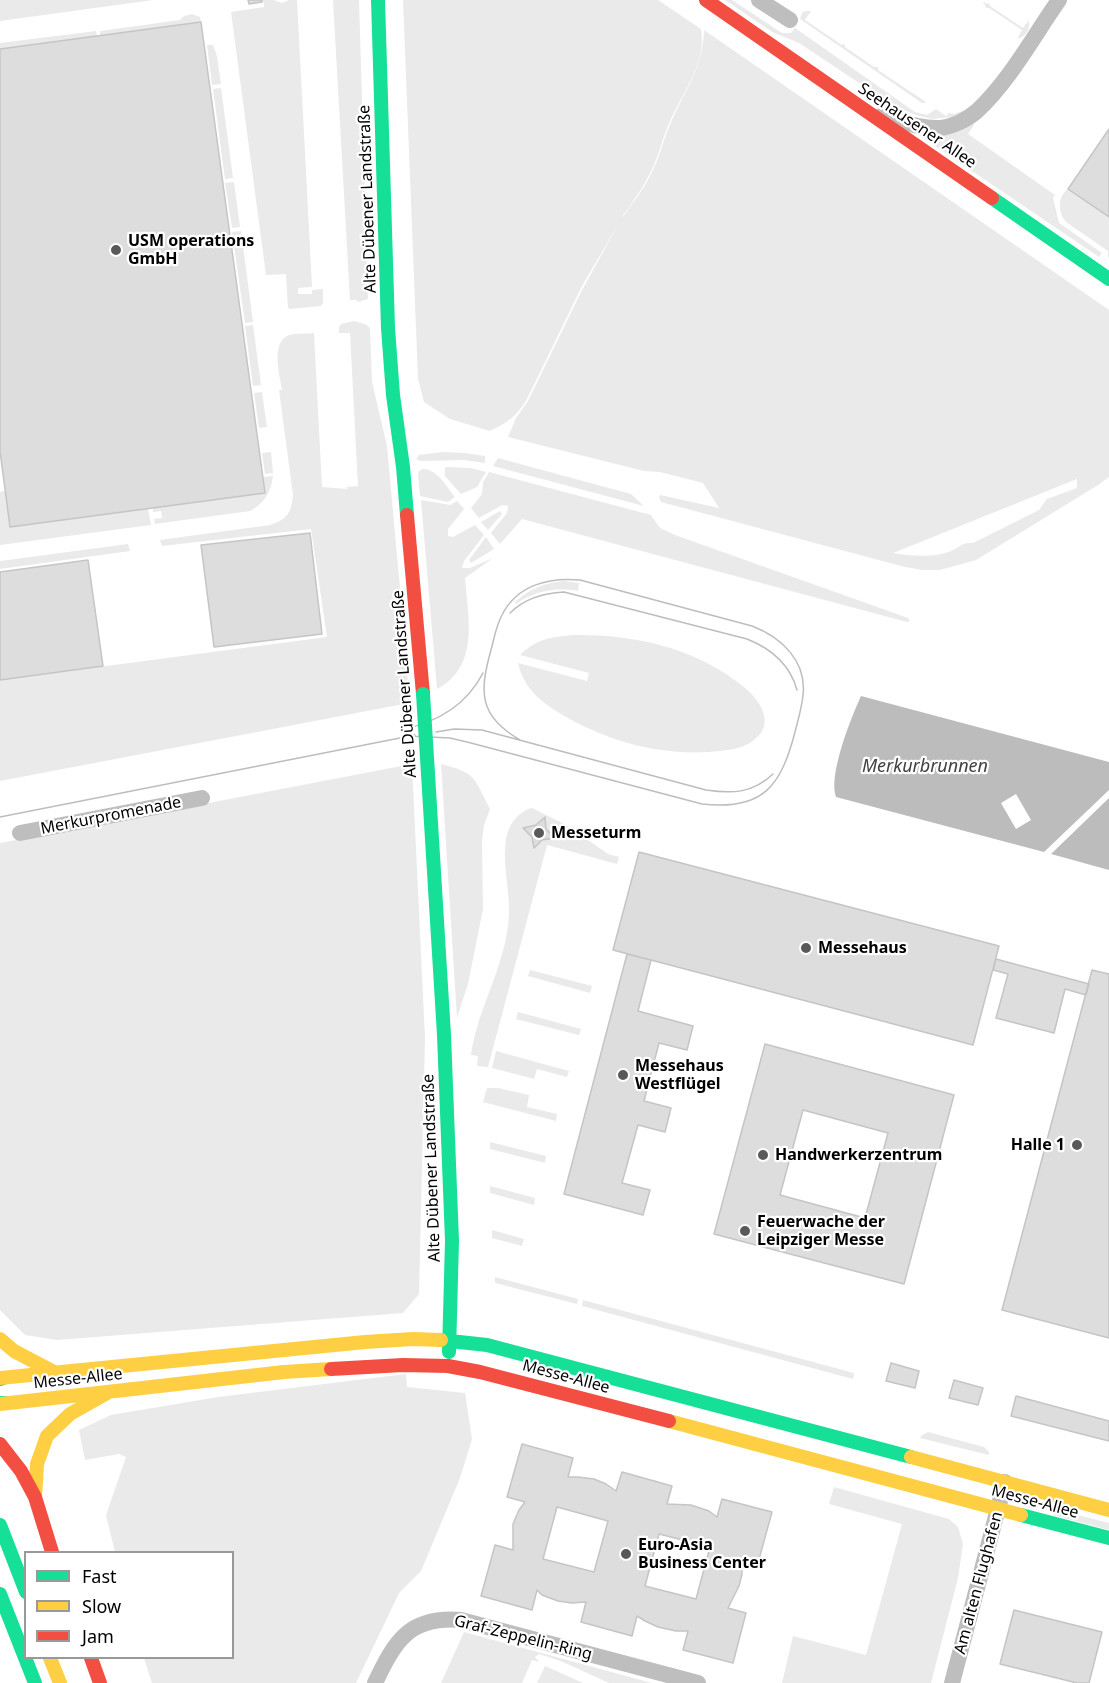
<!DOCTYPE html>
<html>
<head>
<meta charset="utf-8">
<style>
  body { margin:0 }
  #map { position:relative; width:1109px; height:1683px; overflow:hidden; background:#fff; font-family:"Noto Sans",sans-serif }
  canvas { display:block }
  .legend { position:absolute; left:24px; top:1551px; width:210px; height:108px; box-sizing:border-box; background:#fff; border:2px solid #999; margin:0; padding:8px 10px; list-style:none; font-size:18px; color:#000 }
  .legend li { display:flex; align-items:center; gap:12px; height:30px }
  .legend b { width:30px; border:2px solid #999 }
</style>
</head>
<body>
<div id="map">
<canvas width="1109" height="1683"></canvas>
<ul class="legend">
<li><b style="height:8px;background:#16e098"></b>Fast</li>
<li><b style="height:8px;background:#ffcf43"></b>Slow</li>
<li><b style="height:8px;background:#f24e42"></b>Jam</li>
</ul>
</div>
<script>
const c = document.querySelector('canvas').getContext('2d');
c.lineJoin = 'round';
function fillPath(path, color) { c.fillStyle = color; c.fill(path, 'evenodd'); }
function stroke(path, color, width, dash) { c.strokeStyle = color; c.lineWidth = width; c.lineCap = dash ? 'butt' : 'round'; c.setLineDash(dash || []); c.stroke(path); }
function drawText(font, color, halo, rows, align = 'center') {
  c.font = font + ' "Noto Sans",sans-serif'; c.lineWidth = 4.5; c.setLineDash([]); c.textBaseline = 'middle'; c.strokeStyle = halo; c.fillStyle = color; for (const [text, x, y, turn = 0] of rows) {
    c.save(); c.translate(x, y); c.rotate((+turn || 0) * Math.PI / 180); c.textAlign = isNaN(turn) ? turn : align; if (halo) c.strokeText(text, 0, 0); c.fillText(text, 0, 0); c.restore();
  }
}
fillPath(new Path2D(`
  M 0,0 L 153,0 L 0,21 Z
  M 262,0 L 273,0 L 282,3 L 289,0 L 297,0 L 312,287 L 298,288 L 298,294 L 312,294 L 312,290 L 323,289 L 323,303 L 321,306 L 290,309 L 288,308 L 286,274 L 266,275 L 231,12 L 264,7 L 264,2 L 262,2 Z
  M 333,0 L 359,0 L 368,299 L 358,302 L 356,300 L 350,300 Z
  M 403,0 L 658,0 L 701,29 C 707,61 684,91 671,119 C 662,137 659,158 649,175 C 644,185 638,194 632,203 C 629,209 624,212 622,218 C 632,204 644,189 652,172 C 660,156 664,137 672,120 C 686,89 703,67 704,30 L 1109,310 L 1109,477 L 1098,485 L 976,560 L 940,570 L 923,570 L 905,567 L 661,502 L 659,497 L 660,495 L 719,508 L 703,483 L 660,472 L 644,471 L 508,437 L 516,418 L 528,401 L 581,292 L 619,223 L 582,286 L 527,399 C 516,417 508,422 490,431 L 450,419 L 424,402 L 418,379 ZM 1077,479 L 1077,488 L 1047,499 L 1039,510 L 973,543 C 960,543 962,546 951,551 C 935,558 910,556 893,553 Z
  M 725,0 L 732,0 L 782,33 L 791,33 L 795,28 L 915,112 L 927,115 L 936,109 L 946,116 L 949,113 L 954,114 L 964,110 L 952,117 L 932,119 L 916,115 L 898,108 L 874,93 L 799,43 L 772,32 Z
  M 984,2 L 986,4 L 989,3 L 990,6 L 1023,28 L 1029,20 C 1030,30 1026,37 1017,39 L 1022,30 L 989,8 L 986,8 L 985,5 L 983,3 Z
  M 805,11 L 811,11 L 805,20 L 842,45 L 845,44 L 845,47 L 874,67 L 878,67 L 878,70 L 926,102 L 925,103 L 922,103 L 800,19 L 802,13 Z
  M 192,14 L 200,17 L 201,22 L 100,35 L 100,31 L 180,20 L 184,16 Z
  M 96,31 L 97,36 L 0,49 L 0,43 Z
  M 207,45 L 213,45 L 217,56 L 221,84 L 212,85 Z
  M 221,88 L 233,178 L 225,179 L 213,89 Z
  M 972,123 L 974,125 L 968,134 L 1055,195 L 1053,198 L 1059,223 L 1102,253 L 1099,257 L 907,127 Z
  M 234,182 L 240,227 L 232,228 L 225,183 Z
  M 1068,189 L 1109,217 L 1109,258 L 1108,257 L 1108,251 L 1066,222 C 1058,212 1057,197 1068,189 Z
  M 241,231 L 253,322 L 245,323 L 232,232 Z
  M 354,321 L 365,324 L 370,328 L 372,382 L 387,446 L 406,654 L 409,703 L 0,781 L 0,680 L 327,637 L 311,529 L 162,546 L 160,540 L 270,525 C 287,519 291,514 293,495 L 279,390 L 282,390 C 280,375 270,343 289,335 C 296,333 307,334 314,333 L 322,487 L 347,489 L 347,487 L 358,486 L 350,333 L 339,333 L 339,327 L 341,324 Z
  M 253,325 L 261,385 L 253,386 L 245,326 Z
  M 262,392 L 267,427 L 259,428 L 254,393 Z
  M 271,452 L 273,473 L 265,474 L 262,453 Z
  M 443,452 L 464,453 L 485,456 L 485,463 L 464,460 L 420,461 L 416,459 L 419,455 Z
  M 498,458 L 631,494 L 644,506 L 493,466 Z
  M 445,467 L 471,468 L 486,472 L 477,487 L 461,494 L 445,476 Z
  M 423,469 C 437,469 447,487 455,497 L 448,502 L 420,496 L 418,474 L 419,471 Z
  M 489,472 L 651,515 L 660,528 L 675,535 L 908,618 L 910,621 L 907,622 L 522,519 L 500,544 L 491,533 L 507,513 L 508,506 L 502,505 L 479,518 L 471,508 L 482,494 L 483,482 Z
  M 273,476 C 271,492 264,504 250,511 L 155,524 L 154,519 L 162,518 L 161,511 L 153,512 L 153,508 L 264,493 L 263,477 Z
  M 5,491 L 11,527 L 148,509 L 151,525 L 0,545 L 0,492 Z
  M 421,500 L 450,505 L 457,501 L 464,509 L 448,529 L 448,536 L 453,537 L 475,525 L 484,535 L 464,561 L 462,568 L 470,568 L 493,558 L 465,578 C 468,618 480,666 437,689 Z
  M 500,511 L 502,514 L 488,530 L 481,522 Z
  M 486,537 L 494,549 L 471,563 L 469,560 Z
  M 128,544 L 130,551 L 0,569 L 0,561 Z
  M 564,581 L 579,583 L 578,591 C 555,587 535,591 516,604 L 515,602 C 529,589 544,583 564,581 Z
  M 573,635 C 629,634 690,646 736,681 C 746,688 755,696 761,707 C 767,719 766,731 755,739 C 743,750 723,751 708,752 C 659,755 611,742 568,718 C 545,705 524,691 518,663 L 587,681 L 589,673 L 520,655 C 536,639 551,637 573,635 Z
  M 412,764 L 425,1038 L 419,1294 L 403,1313 L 57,1340 L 25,1335 L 0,1310 L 0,843 Z
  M 441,764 C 477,773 474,778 490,809 L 484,825 L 482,841 L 483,909 L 468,984 L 457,1018 Z
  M 532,808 L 568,826 L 608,854 L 619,857 L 617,864 L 547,845 L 488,1067 L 477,1066 L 478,1056 L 471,1055 C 478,1006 507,964 509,914 C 511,883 493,836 520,814 C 525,811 527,809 532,808 Z
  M 530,970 L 592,986 L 590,993 L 528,976 Z
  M 518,1012 L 581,1029 L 579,1035 L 516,1019 Z
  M 496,1051 L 569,1071 L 567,1077 L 537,1069 L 534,1079 L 492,1068 Z
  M 487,1088 L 498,1088 L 529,1095 L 527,1107 L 557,1114 L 556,1121 L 483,1102 Z
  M 490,1142 L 546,1156 L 545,1163 L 490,1149 Z
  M 490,1186 L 535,1198 L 534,1205 L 490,1193 Z
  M 492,1230 L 524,1239 L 522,1246 L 492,1238 Z
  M 495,1277 L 578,1299 L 577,1304 L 495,1283 Z
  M 583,1300 L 854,1373 L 853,1379 L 582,1306 Z
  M 406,1374 L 407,1387 L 465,1393 L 472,1439 L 460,1478 L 421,1571 L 399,1593 L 356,1683 L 152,1683 L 144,1658 L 232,1658 L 232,1552 L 115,1552 L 106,1515 L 126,1457 L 119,1454 L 85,1460 L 79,1430 L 111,1415 L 218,1397 Z
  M 928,1432 L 984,1447 L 989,1452 L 989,1455 L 920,1438 L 922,1435 Z
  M 834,1487 L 949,1519 L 958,1527 L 963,1544 L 958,1578 L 931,1683 L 782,1683 L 793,1636 L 866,1655 L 902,1524 L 829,1504 Z
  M 1054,1509 L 1109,1523 L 1109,1530 L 1053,1515 Z
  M 464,1632 L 652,1683 L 609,1683 L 563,1662 L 539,1654 L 535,1657 L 539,1662 L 532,1660 L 522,1683 L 441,1683 Z
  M 545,1666 L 583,1683 L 537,1683 Z`), '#eaeaea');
fillPath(new Path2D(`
  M 861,696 L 1109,762 L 1109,790 L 1044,852 L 836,797 C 828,775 851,718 861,696 ZM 1016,794 L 1031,820 L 1016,829 L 1001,803 Z
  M 1109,798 L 1109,870 L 1051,854 Z`), '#bcbcbc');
const building = new Path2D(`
  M 248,0 L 262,0 L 262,2 L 249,4 Z
  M 201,22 L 265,493 L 10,527 L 0,451 L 0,49 Z
  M 1109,129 L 1109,217 L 1068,189 Z
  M 310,533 L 322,634 L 214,647 L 201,545 Z
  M 88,560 L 103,666 L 0,680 L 0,572 Z
  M 545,817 L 546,829 L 555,838 L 542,840 L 534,848 L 532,837 L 523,828 L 536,825 Z
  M 639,852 L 999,946 L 973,1045 L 613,950 Z
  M 627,954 L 651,960 L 638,1011 L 693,1026 L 687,1050 L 659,1043 L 644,1101 L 671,1108 L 665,1132 L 638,1125 L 622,1183 L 650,1190 L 643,1215 L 564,1194 Z
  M 996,959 L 1089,984 L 1086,995 L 1065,989 L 1054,1033 L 996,1018 L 1008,974 L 993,970 Z
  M 1092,970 L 1109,974 L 1109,1338 L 1002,1310 Z
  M 765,1044 L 954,1095 L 904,1284 L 714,1234 ZM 803,1110 L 888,1133 L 865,1218 L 780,1195 Z
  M 891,1363 L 919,1371 L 915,1388 L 886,1381 Z
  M 954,1380 L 983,1388 L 978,1405 L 949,1398 Z
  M 1016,1396 L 1109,1421 L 1109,1441 L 1011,1416 Z
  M 522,1444 L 573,1458 L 568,1477 L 578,1477 L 594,1479 L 606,1484 L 616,1491 L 622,1472 L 672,1486 L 667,1504 L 691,1505 L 709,1511 L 717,1517 L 722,1499 L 772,1512 L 758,1563 L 741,1558 L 742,1574 L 739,1586 L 728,1608 L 746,1613 L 733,1663 L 683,1650 L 688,1631 L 676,1631 L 658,1627 L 645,1621 L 637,1616 L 632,1636 L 581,1622 L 586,1602 L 572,1603 L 558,1601 L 542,1595 L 537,1590 L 532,1610 L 481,1596 L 495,1545 L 513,1550 L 513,1524 L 519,1510 L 525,1502 L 507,1497 ZM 557,1507 L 608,1521 L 594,1572 L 543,1559 ZM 659,1534 L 710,1547 L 696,1599 L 645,1586 Z
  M 1014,1610 L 1102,1632 L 1089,1683 L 1077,1683 L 1000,1664 Z`);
fillPath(building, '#ddd');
stroke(building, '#c5c5c5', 1.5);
stroke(new Path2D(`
  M 759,0 L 790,20
  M 881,116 C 900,121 921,129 940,128 C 952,127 968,119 977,111 C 1010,80 1033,37 1059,0
  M 20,833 L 202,798
  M 375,1683 C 395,1641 409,1616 461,1620 L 698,1683
  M 952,1683 L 1005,1482`), '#bebebe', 16);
stroke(new Path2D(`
  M 378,0 L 388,328 L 393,395 L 403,467 L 407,515
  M 992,198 L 1109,279
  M 428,774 L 444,1035 L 452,1241 L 449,1352
  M 441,1340 L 487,1345 L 911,1457
  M 0,1379 L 3,1378
  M 0,1403 L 7,1403
  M 1021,1515 L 1109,1538
  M 0,1525 L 26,1592
  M 0,1594 L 35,1683`), '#16e098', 14);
stroke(new Path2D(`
  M 0,1339 L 14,1351 L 54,1372
  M 0,1378 L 365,1342 L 413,1339 L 441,1340
  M 0,1404 L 284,1372 L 331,1369
  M 669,1421 L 1021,1515
  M 911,1457 L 1109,1510
  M 35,1497 L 37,1464 L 47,1436 L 70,1414 L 109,1392
  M 50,1658 L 60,1683`), '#ffcf43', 14);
stroke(new Path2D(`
  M 706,0 L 992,198
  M 407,515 L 423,694
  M 331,1369 L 403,1365 L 448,1366 L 480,1372 L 669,1421
  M 0,1444 L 21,1471 L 35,1497 L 52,1552
  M 91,1658 L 100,1683`), '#f24e42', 14);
stroke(new Path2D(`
  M 510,613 C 525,598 543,593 564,592 L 747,639 C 772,649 790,664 797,690
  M 400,730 C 436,723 466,706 483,673
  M 436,732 L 454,729 L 482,730 L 706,790 C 733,794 753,793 773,774
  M 409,736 L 450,738 L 471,743 L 702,804 C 763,811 781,786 795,732 C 798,720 802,707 803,695 C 807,661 781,637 752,626 L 580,580 C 549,577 517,585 502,615 C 496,626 494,639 491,650 C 479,693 479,716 520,740
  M 0,817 L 415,735`), '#bdbdbd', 1.5);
stroke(new Path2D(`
  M 423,694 L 428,774`), '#16e098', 14);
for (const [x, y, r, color] of [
  [116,250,6,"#595959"],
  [539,833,6,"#595959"],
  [806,948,6,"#595959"],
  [623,1075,6,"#595959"],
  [1077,1145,6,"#595959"],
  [763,1155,6,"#595959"],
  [745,1231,6,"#595959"],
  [626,1554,6,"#595959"]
]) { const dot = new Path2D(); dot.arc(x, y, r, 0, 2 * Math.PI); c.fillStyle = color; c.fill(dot); stroke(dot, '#fff', 2); }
drawText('16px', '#000', '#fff', [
  ["Seehausener Allee",917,126,34],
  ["Alte Dübener Landstraße",368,199,-92],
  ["Alte Dübener Landstraße",405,684,-94],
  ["Merkurpromenade",111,816,-11],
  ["Alte Dübener Landstraße",432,1168,-92],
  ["Messe-Allee",566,1377,15],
  ["Messe-Allee",78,1379,-6],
  ["Messe-Allee",1035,1502,15],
  ["Am alten Flughafen",979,1583,-75],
  ["Graf-Zeppelin-Ring",523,1638,14]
]);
drawText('bold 16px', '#000', '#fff', [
  ["USM operations",128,241],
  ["GmbH",128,259],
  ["Messeturm",551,833],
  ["Messehaus",818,948],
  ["Messehaus",635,1066],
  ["Westflügel",635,1084],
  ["Halle 1",1065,1145,"right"],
  ["Handwerkerzentrum",775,1155],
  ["Feuerwache der",757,1222],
  ["Leipziger Messe",757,1240],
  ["Euro-Asia",638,1545],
  ["Business Center",638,1563]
], 'left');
drawText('italic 18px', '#414141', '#fff', [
  ["Merkurbrunnen",925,767]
]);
</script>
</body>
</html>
